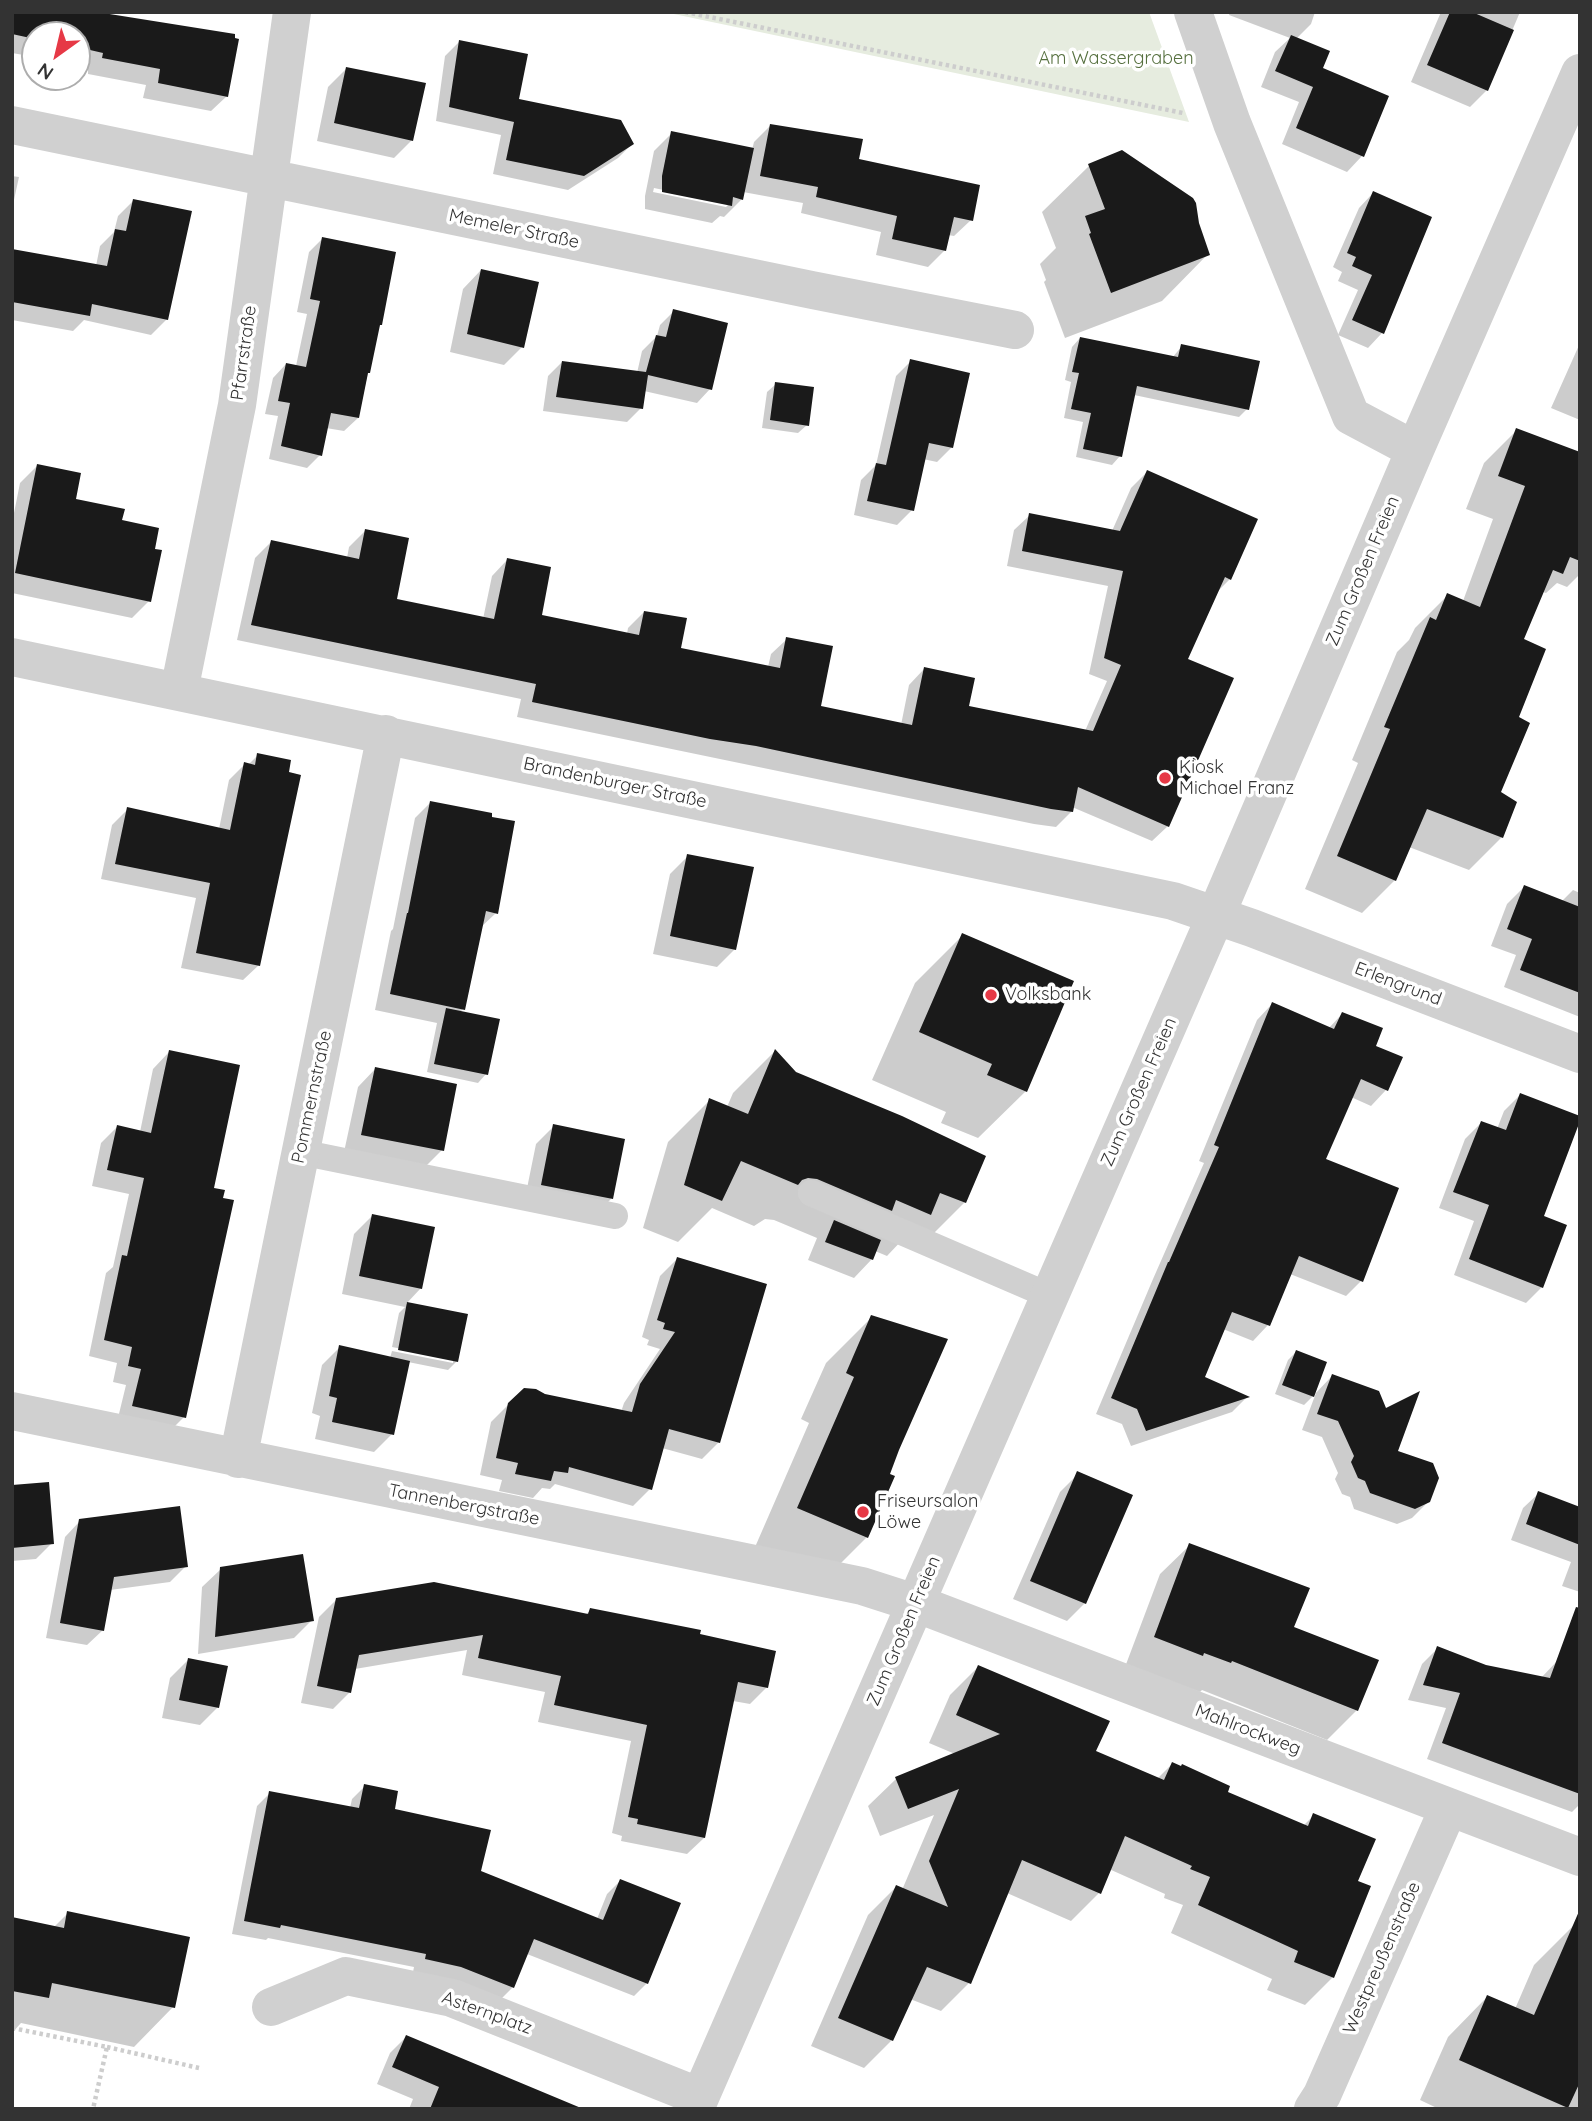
<!DOCTYPE html>
<html>
<head>
<meta charset="utf-8">
<style>
  body { margin:0 }
  #map { position:relative; width:1592px; height:2121px; overflow:hidden; background:#fff; font-family:Quicksand,sans-serif }
  canvas { display:block }
  .frame { position:absolute; inset:0; border:14px solid #333; pointer-events:none }
  .north { position:absolute; left:21px; top:21px; width:70px; height:70px; box-sizing:border-box; background:#fff; border:2px solid #adadad; border-radius:50%; rotate:214deg; font-size:19px; font-weight:700; line-height:28px; text-align:center; color:#333 }
  .north::after { content:''; display:block; margin:auto; width:24px; height:32px; background:#e63946; clip-path:polygon(50% 0,100% 100%,50% 72%,0 100%) }
</style>
</head>
<body>
<div id="map">
<canvas width="1592" height="2121"></canvas>
<div class="frame"></div>
<div class="north">N</div>
</div>
<script>
const c = document.querySelector('canvas').getContext('2d');
c.lineJoin = 'round';
function fillPath(path, color) { c.fillStyle = color; c.fill(path, 'evenodd'); }
function stroke(path, color, width, dash) { c.strokeStyle = color; c.lineWidth = width; c.lineCap = dash ? 'butt' : 'round'; c.setLineDash(dash || []); c.stroke(path); }
function drawText(font, color, halo, rows, align = 'center') {
  c.font = font + ' Quicksand,sans-serif'; c.lineWidth = 7; c.setLineDash([]); c.textBaseline = 'middle'; c.strokeStyle = halo; c.fillStyle = color; for (const [text, x, y, turn = 0] of rows) {
    c.save(); c.translate(x, y); c.rotate((+turn || 0) * Math.PI / 180); c.textAlign = isNaN(turn) ? turn : align; if (halo) c.strokeText(text, 0, 0); c.fillText(text, 0, 0); c.restore();
  }
}
fillPath(new Path2D(`
  M 669,12 L 1149,12 L 1189,122 L 669,13 Z`), '#e6ecdf');
fillPath(new Path2D(`
  M 12,12 L 85,12 L 227,96 L 211,111 L 143,98 L 146,85 L 88,74 L 88,68 L 77,66 L 77,35 L 35,35 L 35,57 L 12,53 Z
  M 1230,12 L 1315,12 L 1311,24 L 1296,39 L 1320,69 L 1362,156 L 1347,172 L 1282,144 L 1299,102 L 1261,87 L 1275,52 L 1290,38 L 1229,15 Z
  M 1441,12 L 1520,12 L 1487,90 L 1470,107 L 1411,82 Z
  M 459,42 L 517,100 L 632,144 L 618,158 L 568,190 L 493,174 L 501,135 L 436,121 L 445,56 Z
  M 346,69 L 412,140 L 394,158 L 317,141 L 328,87 Z
  M 770,126 L 857,160 L 971,220 L 954,236 L 948,235 L 945,250 L 928,267 L 876,255 L 881,232 L 801,213 L 803,203 L 743,192 L 742,199 L 724,217 L 720,216 L 712,223 L 645,209 L 645,196 L 654,151 L 672,133 L 752,150 L 754,142 ZM 654,188 L 729,204 L 726,207 L 653,192 Z
  M 1122,152 L 1197,224 L 1208,254 L 1162,301 L 1065,338 L 1044,282 L 1046,280 L 1040,264 L 1056,248 L 1042,212 L 1089,166 Z
  M 12,176 L 19,177 L 12,209 Z
  M 1373,193 L 1382,333 L 1368,348 L 1338,335 L 1358,290 L 1338,281 L 1342,272 L 1333,267 L 1359,208 Z
  M 133,201 L 167,319 L 151,335 L 84,320 L 73,331 L 12,320 L 12,251 L 96,266 L 100,246 L 114,232 L 118,216 Z
  M 322,239 L 378,327 L 358,418 L 344,431 L 326,428 L 320,455 L 307,468 L 269,459 L 278,416 L 265,414 L 273,378 L 286,364 L 296,366 L 307,314 L 297,312 L 309,252 Z
  M 481,270 L 522,347 L 504,365 L 450,352 L 463,289 Z
  M 674,311 L 710,389 L 697,403 L 644,391 L 641,408 L 627,422 L 543,411 L 548,376 L 562,362 L 637,373 L 642,351 L 657,336 L 660,325 Z
  M 1080,338 L 1172,358 L 1182,346 L 1247,409 L 1239,417 L 1134,395 L 1120,456 L 1112,465 L 1076,457 L 1083,422 L 1064,418 L 1071,382 L 1065,380 L 1072,347 Z
  M 1580,343 L 1580,420 L 1551,408 Z
  M 911,361 L 952,447 L 937,462 L 923,459 L 912,510 L 897,525 L 854,515 L 861,480 L 876,465 L 896,376 Z
  M 776,384 L 807,425 L 798,433 L 762,428 L 767,392 Z
  M 1517,430 L 1580,454 L 1580,574 L 1567,587 L 1557,583 L 1546,593 L 1543,592 L 1522,640 L 1516,718 L 1499,793 L 1502,837 L 1469,870 L 1409,847 L 1395,880 L 1362,913 L 1305,889 L 1358,763 L 1352,760 L 1397,652 L 1409,640 L 1415,628 L 1448,595 L 1463,601 L 1493,519 L 1466,509 L 1484,463 Z
  M 37,466 L 74,500 L 120,521 L 149,601 L 132,618 L 12,593 L 12,513 L 14,513 L 20,483 Z
  M 1147,472 L 1256,520 L 1230,579 L 1215,594 L 1186,660 L 1168,826 L 1152,841 L 1072,807 L 1072,811 L 1056,827 L 1034,824 L 517,717 L 521,699 L 237,640 L 255,558 L 271,542 L 347,558 L 349,547 L 365,531 L 395,601 L 483,619 L 492,576 L 507,560 L 540,616 L 627,634 L 628,628 L 644,612 L 679,649 L 768,667 L 771,654 L 787,639 L 819,707 L 901,725 L 909,685 L 924,669 L 967,707 L 1085,731 L 1107,681 L 1089,674 L 1108,586 L 1007,566 L 1014,530 L 1030,515 L 1112,531 L 1131,488 Z
  M 258,755 L 259,965 L 243,980 L 181,968 L 196,898 L 101,879 L 112,825 L 128,809 L 219,829 L 229,780 L 245,764 L 248,765 Z
  M 431,802 L 496,913 L 480,928 L 463,1009 L 459,1013 L 486,1074 L 478,1083 L 427,1072 L 437,1023 L 375,1010 L 391,931 L 393,929 L 415,818 Z
  M 688,856 L 735,949 L 717,967 L 653,954 L 670,874 Z
  M 1524,887 L 1562,901 L 1573,890 L 1580,893 L 1580,1017 L 1504,987 L 1516,955 L 1491,946 L 1507,904 Z
  M 963,935 L 1026,1091 L 978,1138 L 941,1123 L 946,1112 L 872,1080 L 915,983 Z
  M 1272,1004 L 1328,1029 L 1342,1014 L 1373,1047 L 1386,1090 L 1371,1106 L 1351,1097 L 1324,1160 L 1361,1281 L 1346,1296 L 1290,1274 L 1268,1325 L 1253,1341 L 1223,1329 L 1203,1378 L 1247,1397 L 1232,1412 L 1131,1446 L 1122,1424 L 1096,1414 L 1153,1279 L 1204,1163 L 1199,1161 L 1257,1020 Z
  M 775,1051 L 795,1073 L 965,1202 L 923,1244 L 905,1237 L 887,1256 L 875,1251 L 872,1259 L 854,1278 L 808,1260 L 817,1238 L 774,1220 L 765,1219 L 754,1226 L 712,1208 L 678,1242 L 643,1228 L 668,1142 L 710,1100 L 727,1107 L 733,1093 Z
  M 169,1052 L 212,1189 L 184,1417 L 168,1433 L 117,1422 L 126,1385 L 113,1382 L 117,1363 L 89,1356 L 106,1273 L 113,1267 L 129,1194 L 92,1186 L 101,1143 L 117,1127 L 140,1132 L 153,1069 Z
  M 376,1068 L 442,1150 L 424,1168 L 344,1152 L 358,1087 Z
  M 1520,1095 L 1542,1217 L 1542,1287 L 1526,1303 L 1454,1275 L 1474,1221 L 1439,1208 L 1465,1139 L 1481,1123 L 1497,1129 L 1504,1111 Z
  M 554,1126 L 611,1199 L 593,1217 L 524,1203 L 536,1144 Z
  M 372,1216 L 421,1288 L 406,1304 L 466,1315 L 457,1361 L 448,1370 L 408,1362 L 392,1434 L 374,1452 L 315,1439 L 320,1416 L 312,1413 L 322,1365 L 340,1347 L 390,1358 L 392,1351 L 453,1363 L 453,1359 L 392,1347 L 399,1313 L 405,1307 L 342,1294 L 354,1234 Z
  M 677,1259 L 719,1442 L 702,1459 L 662,1448 L 650,1489 L 633,1506 L 555,1484 L 550,1489 L 542,1488 L 533,1498 L 499,1491 L 502,1480 L 480,1475 L 491,1422 L 509,1404 L 545,1396 L 621,1412 L 624,1403 L 660,1349 L 647,1345 L 649,1340 L 642,1337 L 660,1276 Z
  M 872,1317 L 897,1449 L 867,1537 L 821,1583 L 752,1554 L 809,1423 L 801,1419 L 826,1363 Z
  M 1296,1352 L 1313,1396 L 1332,1376 L 1395,1452 L 1429,1501 L 1412,1518 L 1397,1524 L 1354,1509 L 1350,1497 L 1342,1494 L 1335,1479 L 1338,1473 L 1322,1437 L 1302,1430 L 1316,1393 L 1304,1405 L 1275,1394 L 1288,1360 Z
  M 1078,1474 L 1085,1603 L 1067,1621 L 1013,1599 L 1060,1492 Z
  M 12,1487 L 52,1543 L 36,1559 L 12,1561 Z
  M 1539,1493 L 1580,1508 L 1580,1592 L 1562,1586 L 1571,1562 L 1511,1540 L 1523,1508 Z
  M 80,1521 L 186,1566 L 170,1582 L 110,1590 L 103,1630 L 87,1645 L 46,1638 L 65,1537 Z
  M 1190,1545 L 1357,1710 L 1327,1740 L 1202,1690 L 1200,1692 L 1125,1667 L 1160,1574 Z
  M 221,1569 L 312,1620 L 294,1638 L 198,1654 L 202,1587 Z
  M 337,1599 L 585,1615 L 591,1610 L 698,1636 L 767,1687 L 750,1704 L 733,1701 L 704,1838 L 687,1854 L 621,1841 L 622,1836 L 612,1833 L 631,1741 L 538,1722 L 545,1692 L 462,1675 L 467,1650 L 355,1669 L 350,1692 L 333,1709 L 301,1703 L 319,1617 Z
  M 1438,1648 L 1485,1667 L 1541,1678 L 1558,1660 L 1580,1668 L 1580,1804 L 1572,1812 L 1427,1759 L 1446,1708 L 1408,1700 L 1422,1664 Z
  M 188,1660 L 218,1707 L 200,1725 L 162,1718 L 170,1678 Z
  M 978,1667 L 1094,1752 L 1157,1779 L 1172,1764 L 1226,1793 L 1303,1826 L 1314,1815 L 1356,1882 L 1333,1977 L 1305,2005 L 1267,1990 L 1272,1979 L 1171,1933 L 1183,1905 L 1164,1898 L 1165,1894 L 1109,1869 L 1099,1893 L 1071,1921 L 1007,1893 L 969,1983 L 941,2011 L 910,1999 L 892,2040 L 864,2068 L 811,2046 L 868,1915 L 896,1887 L 902,1890 L 934,1815 L 880,1836 L 868,1806 L 896,1779 L 955,1754 L 929,1743 L 950,1695 Z
  M 365,1786 L 393,1811 L 479,1872 L 597,1919 L 607,1894 L 620,1881 L 647,1983 L 634,1996 L 527,1954 L 513,1987 L 500,2000 L 413,1972 L 414,1967 L 268,1938 L 266,1940 L 232,1934 L 257,1806 L 270,1793 L 350,1808 L 352,1799 Z
  M 68,1913 L 173,2007 L 134,2047 L 21,2023 L 12,2033 L 12,1919 L 53,1928 Z
  M 1574,1925 L 1580,1928 L 1580,2109 L 1439,2109 L 1420,2100 L 1448,2037 L 1487,1997 L 1515,2009 L 1534,1965 Z
  M 406,2037 L 561,2109 L 409,2109 L 413,2099 L 377,2084 L 390,2053 Z`), '#0003');
fillPath(new Path2D(`
  M 12,12 L 97,12 L 235,34 L 235,38 L 239,39 L 228,97 L 158,83 L 160,69 L 102,58 L 103,53 L 77,47 L 77,35 L 35,35 L 35,39 L 12,34 Z
  M 1450,12 L 1472,12 L 1514,30 L 1488,91 L 1427,65 Z
  M 1291,35 L 1330,51 L 1323,68 L 1389,96 L 1364,157 L 1296,128 L 1313,87 L 1275,71 Z
  M 459,40 L 528,54 L 519,99 L 621,120 L 634,144 L 584,176 L 506,160 L 514,122 L 449,107 Z
  M 346,67 L 426,83 L 413,141 L 334,123 Z
  M 770,124 L 863,139 L 859,159 L 980,185 L 973,221 L 954,217 L 946,251 L 892,239 L 897,216 L 816,197 L 818,187 L 760,176 Z
  M 671,131 L 754,148 L 743,200 L 733,197 L 732,206 L 662,192 L 662,176 Z
  M 1122,150 L 1193,198 L 1196,203 L 1199,223 L 1210,255 L 1111,293 L 1089,234 L 1091,233 L 1085,216 L 1105,209 L 1088,164 Z
  M 1373,191 L 1432,217 L 1384,334 L 1352,320 L 1372,275 L 1352,266 L 1356,257 L 1347,253 Z
  M 133,199 L 192,211 L 168,320 L 92,304 L 90,316 L 12,302 L 12,249 L 107,266 L 115,229 L 126,231 Z
  M 322,237 L 396,252 L 382,325 L 380,325 L 370,373 L 368,373 L 359,418 L 331,413 L 322,456 L 281,446 L 290,403 L 278,401 L 286,363 L 306,367 L 320,301 L 310,299 Z
  M 481,269 L 539,282 L 524,348 L 467,334 Z
  M 673,309 L 728,323 L 712,390 L 648,375 L 643,409 L 556,397 L 562,361 L 646,372 L 656,335 L 666,337 Z
  M 1080,337 L 1178,357 L 1181,344 L 1260,361 L 1249,410 L 1137,386 L 1122,457 L 1083,449 L 1091,413 L 1071,409 L 1079,373 L 1072,372 Z
  M 910,359 L 970,373 L 953,448 L 929,443 L 914,511 L 867,501 L 876,463 L 886,465 Z
  M 775,382 L 814,387 L 809,426 L 770,420 Z
  M 1516,428 L 1580,452 L 1580,561 L 1570,557 L 1563,574 L 1553,570 L 1524,639 L 1546,649 L 1519,717 L 1530,723 L 1501,792 L 1517,802 L 1503,838 L 1427,809 L 1396,881 L 1337,856 L 1390,729 L 1384,727 L 1430,617 L 1436,620 L 1447,593 L 1480,607 L 1525,486 L 1498,476 Z
  M 37,464 L 81,473 L 76,499 L 125,509 L 122,520 L 159,528 L 155,549 L 162,550 L 151,602 L 15,573 Z
  M 1147,470 L 1258,519 L 1231,580 L 1225,577 L 1188,659 L 1234,678 L 1169,827 L 1078,787 L 1073,812 L 1051,809 L 756,746 L 710,739 L 532,702 L 536,684 L 251,625 L 271,540 L 359,559 L 365,529 L 409,538 L 397,599 L 494,619 L 507,558 L 551,567 L 542,615 L 639,635 L 644,611 L 687,618 L 681,648 L 780,668 L 786,637 L 833,646 L 821,706 L 912,725 L 924,667 L 975,678 L 969,706 L 1093,731 L 1121,665 L 1104,658 L 1123,571 L 1022,551 L 1029,513 L 1120,531 Z
  M 257,753 L 291,760 L 289,772 L 301,775 L 260,966 L 196,953 L 210,883 L 115,864 L 127,807 L 230,830 L 244,762 L 255,765 Z
  M 430,801 L 492,813 L 492,817 L 515,821 L 498,914 L 486,911 L 465,1010 L 390,994 L 407,913 L 408,913 Z
  M 687,854 L 754,867 L 736,950 L 670,936 Z
  M 1524,885 L 1580,907 L 1580,993 L 1520,970 L 1532,939 L 1507,929 Z
  M 962,933 L 1074,981 L 1027,1092 L 987,1075 L 992,1064 L 919,1032 Z
  M 1272,1002 L 1334,1029 L 1342,1012 L 1383,1028 L 1376,1046 L 1403,1057 L 1388,1091 L 1361,1079 L 1326,1159 L 1399,1188 L 1363,1282 L 1299,1256 L 1270,1326 L 1232,1312 L 1205,1377 L 1250,1397 L 1146,1431 L 1137,1409 L 1111,1398 L 1168,1262 L 1169,1262 L 1219,1147 L 1214,1145 Z
  M 446,1008 L 500,1019 L 488,1075 L 434,1064 Z
  M 775,1049 L 796,1072 L 902,1116 L 986,1156 L 966,1203 L 940,1193 L 931,1215 L 896,1200 L 892,1211 L 817,1179 L 808,1178 L 802,1180 L 798,1185 L 741,1161 L 722,1201 L 684,1185 L 709,1098 L 748,1114 Z
  M 169,1050 L 240,1065 L 214,1188 L 225,1190 L 223,1198 L 234,1200 L 186,1418 L 132,1406 L 141,1369 L 128,1366 L 132,1347 L 104,1340 L 122,1255 L 127,1256 L 144,1178 L 107,1170 L 117,1125 L 151,1133 Z
  M 375,1067 L 457,1084 L 444,1151 L 361,1135 Z
  M 1520,1093 L 1580,1116 L 1580,1121 L 1544,1216 L 1567,1225 L 1543,1288 L 1469,1259 L 1489,1205 L 1453,1192 L 1481,1121 L 1506,1130 Z
  M 553,1124 L 625,1139 L 613,1199 L 541,1185 Z
  M 372,1214 L 435,1227 L 422,1289 L 359,1276 Z
  M 834,1220 L 881,1240 L 873,1260 L 825,1242 Z
  M 677,1257 L 767,1284 L 720,1443 L 669,1429 L 652,1490 L 569,1467 L 568,1473 L 554,1471 L 551,1481 L 515,1474 L 518,1463 L 496,1458 L 508,1403 L 524,1388 L 536,1389 L 545,1394 L 632,1412 L 640,1384 L 675,1332 L 663,1329 L 665,1323 L 657,1320 Z
  M 407,1302 L 468,1314 L 458,1362 L 398,1350 Z
  M 871,1315 L 948,1339 L 899,1450 L 890,1474 L 895,1476 L 868,1538 L 797,1508 L 854,1377 L 846,1373 Z
  M 339,1345 L 410,1361 L 394,1435 L 332,1422 L 337,1398 L 329,1396 Z
  M 1296,1350 L 1327,1362 L 1314,1397 L 1282,1385 Z
  M 1332,1374 L 1379,1391 L 1386,1408 L 1420,1391 L 1398,1451 L 1433,1463 L 1439,1478 L 1430,1502 L 1415,1509 L 1370,1493 L 1365,1481 L 1358,1478 L 1351,1462 L 1354,1456 L 1338,1421 L 1317,1414 Z
  M 1077,1471 L 1133,1495 L 1086,1604 L 1030,1581 Z
  M 49,1482 L 54,1544 L 12,1548 L 12,1485 Z
  M 1538,1491 L 1580,1507 L 1580,1545 L 1526,1524 Z
  M 180,1506 L 188,1567 L 114,1577 L 104,1631 L 60,1623 L 79,1519 Z
  M 1189,1543 L 1310,1588 L 1294,1627 L 1379,1660 L 1358,1711 L 1232,1661 L 1231,1663 L 1204,1653 L 1203,1656 L 1154,1637 Z
  M 303,1554 L 314,1621 L 215,1637 L 220,1567 Z
  M 434,1582 L 588,1614 L 590,1608 L 701,1630 L 700,1634 L 776,1651 L 768,1688 L 738,1682 L 705,1838 L 637,1824 L 638,1819 L 628,1817 L 647,1725 L 554,1705 L 561,1676 L 478,1658 L 483,1635 L 359,1655 L 351,1693 L 317,1686 L 336,1598 Z
  M 1576,1607 L 1580,1608 L 1580,1794 L 1442,1743 L 1460,1693 L 1423,1685 L 1437,1646 L 1486,1665 L 1550,1678 Z
  M 188,1658 L 228,1666 L 219,1708 L 179,1700 Z
  M 978,1665 L 1110,1721 L 1096,1751 L 1164,1780 L 1172,1762 L 1181,1766 L 1182,1764 L 1230,1786 L 1228,1792 L 1308,1826 L 1313,1813 L 1376,1839 L 1358,1881 L 1371,1886 L 1334,1978 L 1294,1962 L 1298,1951 L 1198,1905 L 1210,1877 L 1190,1869 L 1192,1866 L 1125,1836 L 1101,1894 L 1022,1860 L 971,1984 L 927,1967 L 893,2041 L 838,2018 L 896,1885 L 948,1907 L 929,1861 L 959,1789 L 908,1809 L 895,1777 L 1000,1734 L 956,1715 Z
  M 364,1784 L 398,1791 L 395,1809 L 491,1830 L 481,1871 L 603,1920 L 620,1879 L 681,1903 L 648,1984 L 534,1939 L 514,1988 L 461,1967 L 425,1959 L 426,1954 L 281,1925 L 280,1928 L 244,1921 L 269,1791 L 359,1808 Z
  M 1580,1909 L 1580,2082 L 1568,2108 L 1459,2060 L 1487,1995 L 1534,2015 Z
  M 67,1911 L 190,1937 L 175,2008 L 52,1983 L 49,1998 L 12,1991 L 12,1917 L 64,1928 Z
  M 406,2035 L 581,2108 L 581,2109 L 430,2109 L 439,2087 L 392,2067 Z`), '#1a1a1a');
stroke(new Path2D(`
  M 685,12 L 1183,113
  M 12,2028 L 107,2047 L 93,2109
  M 107,2047 L 199,2068`), '#cdcdcd', 4.5, [3.5, 3.5]);
stroke(new Path2D(`
  M 300,1152 L 615,1216
  M 811,1193 L 1050,1296`), '#d0d0d0', 26);
stroke(new Path2D(`
  M 1193,12 L 1232,123 L 1351,416 L 1415,450
  M 12,125 L 812,290 L 1015,330
  M 12,657 L 1173,901 L 1252,928 L 1580,1054
  M 179,691 L 237,405 L 292,12
  M 12,1411 L 862,1586 L 915,1603 L 1580,1857
  M 238,1459 L 386,734
  M 271,2007 L 346,1976 L 452,1998 L 700,2097
  M 695,2109 L 1216,915 L 1415,450 L 1580,73
  M 1313,2109 L 1322,2095 L 1449,1807`), '#d0d0d0', 38);
for (const [x, y, r, color] of [
  [1165,778,7,"#e63946"],
  [991,995,7,"#e63946"],
  [863,1512,7,"#e63946"]
]) { const dot = new Path2D(); dot.arc(x, y, r, 0, 2 * Math.PI); c.fillStyle = color; c.fill(dot); stroke(dot, '#fff', 2.5); }
drawText('18px', '#56703f', '#fff', [
  ["Am Wassergraben",1116,59]
]);
drawText('18px', '#333', '#fff', [
  ["Memeler Straße",514,229,12],
  ["Pfarrstraße",244,353,-82],
  ["Zum Großen Freien",1363,571,-67],
  ["Brandenburger Straße",615,783,12],
  ["Erlengrund",1398,984,21],
  ["Zum Großen Freien",1139,1092,-66],
  ["Pommernstraße",312,1097,-78],
  ["Tannenbergstraße",464,1505,11],
  ["Zum Großen Freien",904,1631,-67],
  ["Mahlrockweg",1248,1730,21],
  ["Westpreußenstraße",1382,1958,-66],
  ["Asternplatz",487,2013,20]
]);
drawText('18px', '#333', '#fff', [
  ["Kiosk",1179,768],
  ["Michael Franz",1179,789],
  ["Volksbank",1005,995],
  ["Friseursalon",877,1502],
  ["Löwe",877,1523]
], 'left');
</script>
</body>
</html>
